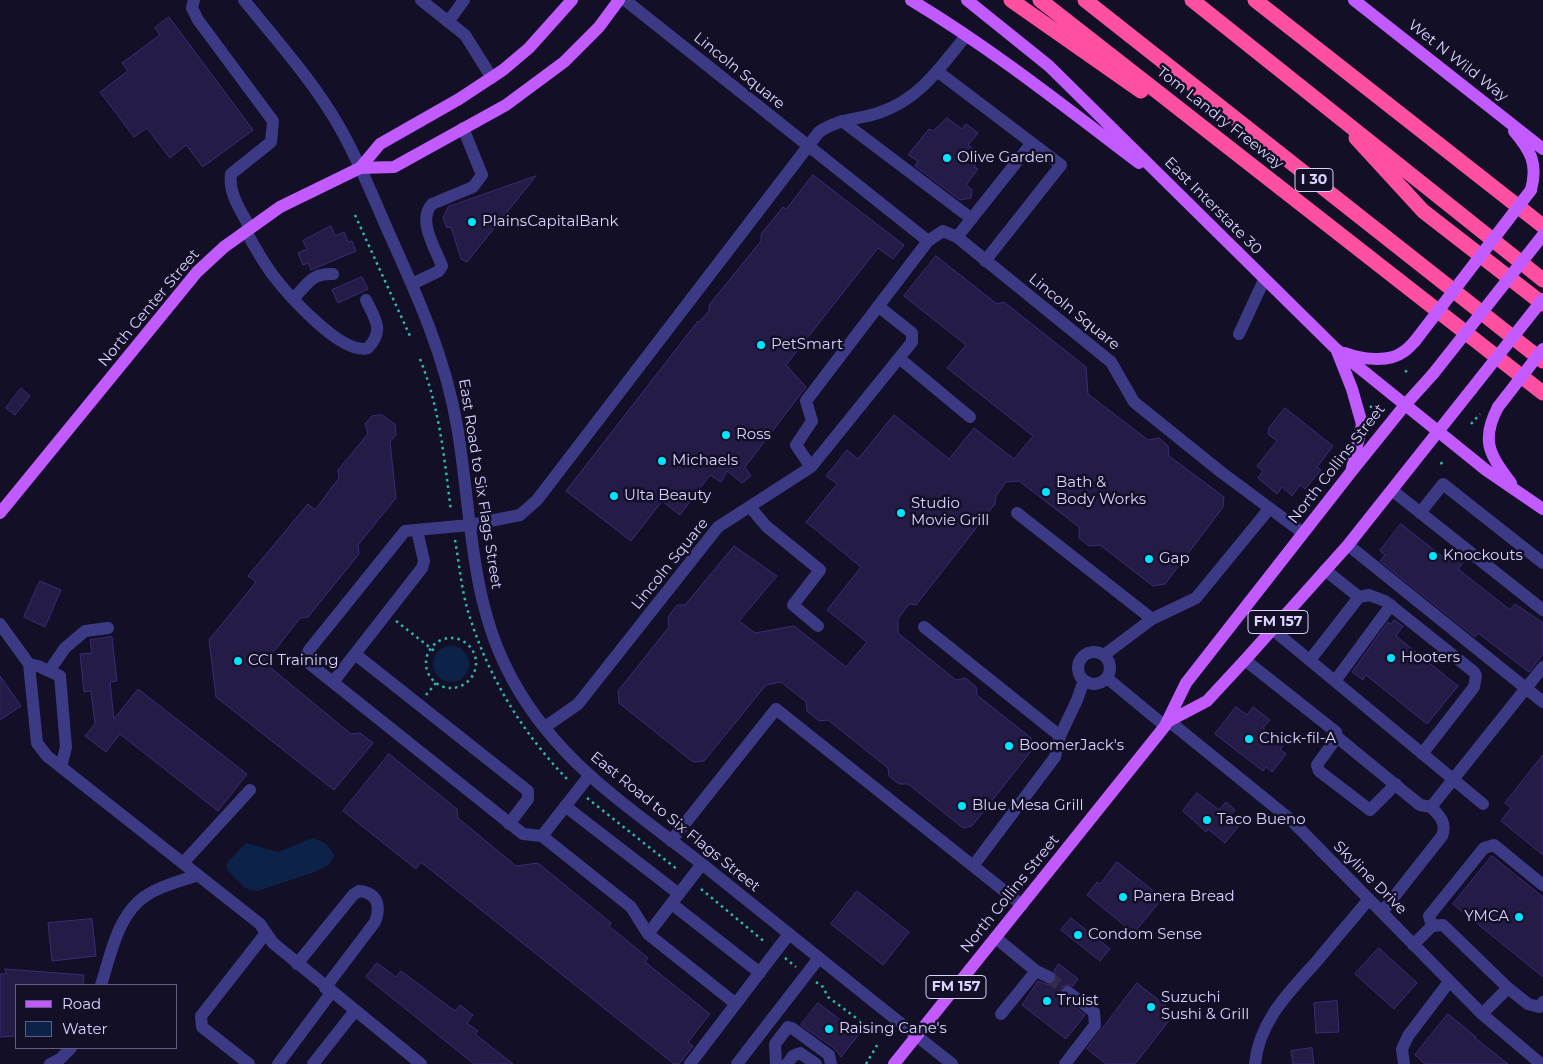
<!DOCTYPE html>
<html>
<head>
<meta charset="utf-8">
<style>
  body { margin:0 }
  #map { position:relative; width:1543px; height:1064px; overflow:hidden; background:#130f26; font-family:Montserrat,sans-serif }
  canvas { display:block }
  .legend { position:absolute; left:15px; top:984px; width:162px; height:65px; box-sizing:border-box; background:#130f26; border:1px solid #625e7d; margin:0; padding:6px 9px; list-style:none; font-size:15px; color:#d9d4ff }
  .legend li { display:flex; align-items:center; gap:10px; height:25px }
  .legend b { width:25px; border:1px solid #625e7d }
</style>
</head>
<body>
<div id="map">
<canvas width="1543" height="1064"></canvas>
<ul class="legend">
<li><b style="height:6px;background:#c25bff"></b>Road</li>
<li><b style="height:14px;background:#0c2248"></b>Water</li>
</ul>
</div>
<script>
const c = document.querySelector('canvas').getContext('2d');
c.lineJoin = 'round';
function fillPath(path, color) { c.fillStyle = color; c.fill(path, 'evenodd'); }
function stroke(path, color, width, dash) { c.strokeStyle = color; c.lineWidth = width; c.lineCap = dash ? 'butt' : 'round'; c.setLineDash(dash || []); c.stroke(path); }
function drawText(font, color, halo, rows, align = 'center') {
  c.font = font + ' Montserrat,sans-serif'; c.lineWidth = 5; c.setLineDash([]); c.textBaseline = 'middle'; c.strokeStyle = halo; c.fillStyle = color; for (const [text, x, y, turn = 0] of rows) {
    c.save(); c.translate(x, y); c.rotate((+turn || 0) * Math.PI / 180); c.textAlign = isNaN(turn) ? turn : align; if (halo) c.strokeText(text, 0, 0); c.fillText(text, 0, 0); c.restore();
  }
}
fillPath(new Path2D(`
  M433 664a18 18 0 1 1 36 0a18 18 0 1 1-36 0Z
  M 313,838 C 324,842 330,845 334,856 L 329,865 L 315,872 L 257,891 L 245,888 L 227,870 L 227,863 L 246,843 L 278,852 Z`), '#0c2248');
const building = new Path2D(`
  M 169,17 L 253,130 L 203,167 L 186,145 L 170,158 L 147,128 L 134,137 L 100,92 L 128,71 L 122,63 L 160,35 L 155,28 Z
  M 947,118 L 962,129 L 966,124 L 978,133 L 968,145 L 982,156 L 974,167 L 978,169 L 966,185 L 972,190 L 971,198 L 960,200 L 915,166 L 918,161 L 908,155 L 929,129 L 933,131 Z
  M 813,175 L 904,245 L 893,259 L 878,248 L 786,365 L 806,387 L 745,467 L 751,476 L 742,483 L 727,471 L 721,482 L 710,475 L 680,515 L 662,501 L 631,541 L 566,491 L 698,321 L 699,322 L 709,311 L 709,305 L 761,241 L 761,234 L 783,207 L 786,209 Z
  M 536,176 L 467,262 L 461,259 L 451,227 L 447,228 L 443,218 L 448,207 Z
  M 331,226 L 335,236 L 344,232 L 348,242 L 352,241 L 356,251 L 311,270 L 308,263 L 303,265 L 298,253 L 307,249 L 303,241 Z
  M 936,256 L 997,304 L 1004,302 L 1086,367 L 1088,394 L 1148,440 L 1159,438 L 1168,446 L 1169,456 L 1224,497 L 1223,507 L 1165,584 L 1153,586 L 1100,545 L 1089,546 L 1079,538 L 1079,527 L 1019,481 L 1006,482 L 996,496 L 995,504 L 916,605 L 909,604 L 898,619 L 898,633 L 956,680 L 966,678 L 976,687 L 977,695 L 1031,738 L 1032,750 L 972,826 L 963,828 L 908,784 L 899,784 L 889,776 L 888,768 L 828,720 L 819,721 L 807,711 L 806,702 L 781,682 L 766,685 L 704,761 L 693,762 L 619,703 L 618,691 L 669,627 L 668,617 L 677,605 L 685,605 L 734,546 L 777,576 L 739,621 L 755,633 L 794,626 L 846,667 L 867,642 L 827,610 L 861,567 L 806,522 L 837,484 L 826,476 L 847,450 L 858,459 L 894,415 L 949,459 L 974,428 L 1014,459 L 1033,436 L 947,368 L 966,345 L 904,296 Z
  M 362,277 L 368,289 L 338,303 L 332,290 Z
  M 21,388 L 30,396 L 15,415 L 6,408 Z
  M 1285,408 L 1333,446 L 1317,467 L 1321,470 L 1305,489 L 1300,485 L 1292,496 L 1282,487 L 1277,494 L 1258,478 L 1263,471 L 1257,466 L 1277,441 L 1268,434 L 1269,428 Z
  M 382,415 L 395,424 L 396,435 L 390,442 L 396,498 L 358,545 L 359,554 L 308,617 L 300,618 L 271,655 L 271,668 L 351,734 L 360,733 L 373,743 L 334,790 L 216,697 L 209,640 L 256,582 L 248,576 L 308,504 L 315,510 L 339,478 L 338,470 L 368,434 L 365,424 L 372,416 Z
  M 1401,524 L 1448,561 L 1454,554 L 1464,561 L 1458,569 L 1510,610 L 1515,604 L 1543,623 L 1543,654 L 1529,672 L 1478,633 L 1475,637 L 1380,561 L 1385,555 L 1380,551 Z
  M 40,581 L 61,590 L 45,627 L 24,617 Z
  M 1394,620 L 1403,626 L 1396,636 L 1458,686 L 1427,724 L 1366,675 L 1363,680 L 1352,672 L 1388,622 L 1391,624 Z
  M 112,637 L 117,681 L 110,682 L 114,719 L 138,689 L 247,774 L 218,811 L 120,734 L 106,752 L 85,736 L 95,724 L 91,691 L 84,692 L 80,654 L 92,653 L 90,640 Z
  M 0,676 L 21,706 L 0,720 Z
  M 1236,707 L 1247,715 L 1253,707 L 1270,720 L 1263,728 L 1284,744 L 1280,749 L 1286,754 L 1272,772 L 1266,767 L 1263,771 L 1215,734 Z
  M 389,754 L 457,809 L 458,818 L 516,866 L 538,863 L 611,923 L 609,926 L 648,958 L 645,962 L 710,1014 L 688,1042 L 693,1046 L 679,1064 L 674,1064 L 421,862 L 416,869 L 343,811 Z
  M 1543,755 L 1543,855 L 1501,821 L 1511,808 L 1505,803 Z
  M 1197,793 L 1219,810 L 1226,802 L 1235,810 L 1228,818 L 1238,827 L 1225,843 L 1208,829 L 1206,832 L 1183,811 Z
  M 1492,856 L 1543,897 L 1543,977 L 1453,904 Z
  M 1117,862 L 1155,892 L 1153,895 L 1160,901 L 1134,933 L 1087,895 L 1097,882 L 1100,884 Z
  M 857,891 L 909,932 L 883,965 L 831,924 Z
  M 1071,918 L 1110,949 L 1100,961 L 1061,930 Z
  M 92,919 L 96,956 L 52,961 L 48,923 Z
  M 1379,948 L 1417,983 L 1394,1009 L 1355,974 Z
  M 377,963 L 396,977 L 401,971 L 455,1011 L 460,1005 L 473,1015 L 467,1023 L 478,1031 L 475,1034 L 513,1064 L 474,1064 L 366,977 Z
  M 1059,964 L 1078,979 L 1073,986 L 1069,984 L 1062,987 L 1061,996 L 1085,1015 L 1066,1039 L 1022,1005 L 1038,981 L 1049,985 L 1054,983 L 1057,977 L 1054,971 Z
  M 5,969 L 84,975 L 83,985 L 16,985 L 16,1036 L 0,1037 L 0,974 L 6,974 Z
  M 1137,983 L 1175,1013 L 1135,1064 L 1106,1064 L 1087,1049 Z
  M 1337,1001 L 1339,1032 L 1316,1033 L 1314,1003 Z
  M 818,1003 L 859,1034 L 841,1057 L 834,1048 L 801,1025 Z
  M 1448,1014 L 1476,1037 L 1475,1038 L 1508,1064 L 1425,1064 L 1415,1055 Z
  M 1312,1048 L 1314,1064 L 1293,1064 L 1291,1051 Z`);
fillPath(building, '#241b47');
stroke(building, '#3b2d73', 1);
stroke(new Path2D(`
  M 1049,977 L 1068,992`), '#312d47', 12, [12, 6]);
stroke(new Path2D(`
  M 355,215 L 410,336
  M 420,359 C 440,409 444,457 451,511
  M 1405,372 L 1409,369
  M 1370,406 L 1380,414
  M 1375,411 L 1381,403
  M 1471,424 L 1480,414
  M 1441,462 L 1442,465
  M 455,540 C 459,562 461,586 467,608 C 486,673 521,732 569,781
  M 396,621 L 437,653
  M426 663a25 25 0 1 1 50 0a25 25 0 1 1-50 0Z
  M 426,695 L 436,683
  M 587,798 L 678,870
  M 701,889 L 766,943
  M 785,958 L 796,967
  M 816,982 L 823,987 L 828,997 L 879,1035
  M 866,1064 L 879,1042`), '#2fb8b0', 2.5, [2.5, 4]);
stroke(new Path2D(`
  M 194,0 L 192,8 L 198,20 L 273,121 L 271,142 L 231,174 C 228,194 242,212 250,228
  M 244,0 C 277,41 314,82 340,128 C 359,161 373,197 388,231 C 417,295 445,356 457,426 C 471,506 469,592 506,667 C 551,760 629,806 707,868 C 788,933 870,999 952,1064
  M 421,0 L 465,35 L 492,78
  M 625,0 L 928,241
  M 448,22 L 464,0
  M 937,71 L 1061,165 L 985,261
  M 842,121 L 972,219
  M 246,231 C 254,246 262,260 272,274 C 287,294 342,356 368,348 C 385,330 375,319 366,300
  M 957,237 L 1031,144
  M 412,284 L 439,271 L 442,266 C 435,248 417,220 432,204 L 473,187 L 482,175 L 463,128
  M 293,299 C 307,285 311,273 333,274
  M 1239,334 L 1264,280
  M 899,358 L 970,417
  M 811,467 L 912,342 L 912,333 L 878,306
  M 1393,491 L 1543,610
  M 750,507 L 766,526 L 820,570 L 793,605 L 818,626
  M 1017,513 L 1152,619 L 1196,598 L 1269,509
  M 1420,513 L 1443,484 L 1543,563
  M 1348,545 L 1543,702
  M 1325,570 L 1359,597 L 1369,595 L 1385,601 L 1474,672 L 1476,676 L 1474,687 L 1422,754
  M 0,624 L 29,664 L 37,743 L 47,756 L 260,924 L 273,943 L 421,1064
  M 924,627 L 1060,736 L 1055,757 L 973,866
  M 1272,629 L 1483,804
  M1078 668a16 16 0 1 1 32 0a16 16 0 1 1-32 0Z
  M 355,654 L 528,791 L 528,799 L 509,824
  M 1104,655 L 1152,619
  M 1245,660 L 1336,732 L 1337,737 L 1317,765 L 1319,771 L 1370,810 L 1396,784
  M 1310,660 L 1359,597
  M 29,664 L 38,666 L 60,676 L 66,747 L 61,767
  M 49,671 L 65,648 L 85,631 L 108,628
  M 1107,678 L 1165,726
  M 1335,681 L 1391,605
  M 333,682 L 422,568 L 424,561 L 417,530
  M 1169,721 L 1291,820 L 1482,1014 L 1541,1064
  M 545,727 L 578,704 L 718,527 L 811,467 L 796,445 L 812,421 L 806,401 L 928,241 L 943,231 L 957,237 L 1111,362 L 1134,402 L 1221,472 L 1303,533
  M 1060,736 L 1077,700 L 1084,680
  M 1337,737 L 1420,805 L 1431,807 L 1543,667
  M 565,806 L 679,894
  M 542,836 L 589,776
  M 671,841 L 776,709 L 1022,905
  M 183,863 L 250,790
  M 672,904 L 760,973
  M 1382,912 L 1442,836 C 1447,823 1440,816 1431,807
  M 1432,926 L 1443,925 L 1508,988
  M 648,934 L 702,864
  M 996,938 L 1036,971 L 1001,1014
  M 1413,945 L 1432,926 L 1429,916 L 1484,848 L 1494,845 L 1543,885
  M 297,964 L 353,895 L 359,891 C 378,893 381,906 375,922 L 325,988
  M 1036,971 L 1049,977
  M 101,985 C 111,954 118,913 147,895 C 162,885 181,881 198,875
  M 736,1004 L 648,934 L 631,907 L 542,836 L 523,834 L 310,664 L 306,657 L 309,650 L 405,531 L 470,525 L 520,515 L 537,500 L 819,132 C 839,118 859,120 881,112 C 921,98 940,67 966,36
  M 1482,1014 L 1508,988 L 1528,1004 L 1539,1007 L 1543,1002
  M 50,1064 L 60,1059 L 71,1048
  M 249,1064 L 202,1027 L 201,1016 L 266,933
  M 278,1064 L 331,993
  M 313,1064 L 354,1012
  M 690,1064 L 789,934
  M 737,1064 L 819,958
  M 776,1064 L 775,1044 L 788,1027 L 792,1028 L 829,1055 L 831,1064
  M 787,1064 L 793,1056 L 800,1053 L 816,1064
  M 1065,1064 L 1095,1025 L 1094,1012 L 1068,992
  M 1255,1064 C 1259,1021 1290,991 1317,961 C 1334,940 1352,920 1369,899
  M 1404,1064 L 1402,1049 L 1408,1036 L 1449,982`), '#3d3a85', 12);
stroke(new Path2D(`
  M 911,0 C 991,48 1065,107 1139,163
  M 967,0 L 1049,66 L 1336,349 L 1486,470 L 1543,509
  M 1354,0 L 1543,149
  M 1514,131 C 1531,151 1538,164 1531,190
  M 360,168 L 394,167 L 506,105 L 564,62 L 599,27 L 619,0
  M 1337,351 L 1352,389 L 1362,424 L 1352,468
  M 1345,353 C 1360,359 1389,363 1403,352 C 1408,349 1411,345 1415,341
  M 1498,407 C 1480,441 1490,455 1511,483
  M 0,513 L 197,272 L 224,247 L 280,207 L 360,168 L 380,144 L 459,99 L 503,70 L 529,48 L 572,0
  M 1169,721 L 1207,701 L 1245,660 L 1348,545 L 1471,390
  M 894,1064 L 1165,726 L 1186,683 L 1351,472 L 1405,405 L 1433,374`), '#c25bff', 12);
stroke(new Path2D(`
  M 1011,0 L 1141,91
  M 1040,0 L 1543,393
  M 1085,0 L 1543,361
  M 1192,0 L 1543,280
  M 1255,0 L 1543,226
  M 1356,138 L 1423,211 L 1543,304`), '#ff4fa3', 15);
stroke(new Path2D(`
  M 1415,341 L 1531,190
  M 1433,374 L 1543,235
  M 1471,390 L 1543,299
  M 1498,407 L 1543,349`), '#c25bff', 12);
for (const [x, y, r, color] of [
  [947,158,5,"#00e5ff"],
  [472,222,5,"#00e5ff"],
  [761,345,5,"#00e5ff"],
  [726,435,5,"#00e5ff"],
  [662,461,5,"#00e5ff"],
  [1046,492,5,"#00e5ff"],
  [614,496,5,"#00e5ff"],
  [901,513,5,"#00e5ff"],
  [1433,556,5,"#00e5ff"],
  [1149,559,5,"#00e5ff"],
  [1391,658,5,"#00e5ff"],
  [238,661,5,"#00e5ff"],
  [1249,739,5,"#00e5ff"],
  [1009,746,5,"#00e5ff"],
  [962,806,5,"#00e5ff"],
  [1207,820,5,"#00e5ff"],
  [1123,897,5,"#00e5ff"],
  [1519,917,5,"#00e5ff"],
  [1078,935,5,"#00e5ff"],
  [1047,1001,5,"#00e5ff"],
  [1151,1007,5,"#00e5ff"],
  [829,1029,5,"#00e5ff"]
]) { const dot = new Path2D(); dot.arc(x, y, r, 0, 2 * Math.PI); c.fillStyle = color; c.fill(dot); stroke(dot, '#130f26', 2); }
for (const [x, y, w] of [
  [1314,180,38],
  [1278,622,60],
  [956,987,60]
]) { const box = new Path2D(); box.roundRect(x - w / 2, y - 11.5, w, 23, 4); c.fillStyle = '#130f26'; c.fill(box); stroke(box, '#d9d4ff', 1); }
drawText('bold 14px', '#d9d4ff', null, [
  ["I 30",1314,180],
  ["FM 157",1278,622],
  ["FM 157",956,987]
]);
drawText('15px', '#d9d4ff', '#130f26', [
  ["Wet N Wild Way",1458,61,38],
  ["Lincoln Square",739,71,39],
  ["Tom Landry Freeway",1220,118,38],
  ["East Interstate 30",1213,206,45],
  ["North Center Street",149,308,-50],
  ["Lincoln Square",1074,312,39],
  ["North Collins Street",1337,464,-52],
  ["East Road to Six Flags Street",480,484,81],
  ["Lincoln Square",670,564,-51],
  ["East Road to Six Flags Street",675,822,39],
  ["Skyline Drive",1370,878,45],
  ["North Collins Street",1010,894,-51]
]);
drawText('15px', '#d9d4ff', '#130f26', [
  ["Olive Garden",957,158],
  ["PlainsCapitalBank",482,222],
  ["PetSmart",771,345],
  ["Ross",736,435],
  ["Michaels",672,461],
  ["Bath &",1056,483],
  ["Body Works",1056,500],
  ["Ulta Beauty",624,496],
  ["Studio",911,504],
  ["Movie Grill",911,521],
  ["Knockouts",1443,556],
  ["Gap",1159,559],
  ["Hooters",1401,658],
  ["CCI Training",248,661],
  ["Chick-fil-A",1259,739],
  ["BoomerJack's",1019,746],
  ["Blue Mesa Grill",972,806],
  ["Taco Bueno",1217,820],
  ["Panera Bread",1133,897],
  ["YMCA",1509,917,"right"],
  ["Condom Sense",1088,935],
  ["Suzuchi",1161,998],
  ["Sushi & Grill",1161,1015],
  ["Truist",1057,1001],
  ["Raising Cane's",839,1029]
], 'left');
</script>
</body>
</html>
